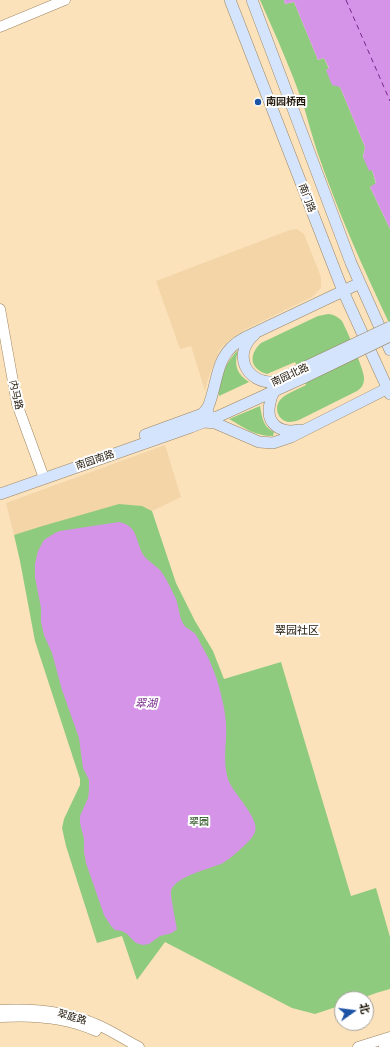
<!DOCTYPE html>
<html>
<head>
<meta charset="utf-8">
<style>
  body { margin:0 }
  #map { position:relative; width:390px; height:1047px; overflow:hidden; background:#fbe2bb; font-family:"Asap Condensed","Noto Sans SC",sans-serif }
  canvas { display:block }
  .north { position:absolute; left:334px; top:991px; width:40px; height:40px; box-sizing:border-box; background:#fff; border:1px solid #a5a29c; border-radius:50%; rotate:76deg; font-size:11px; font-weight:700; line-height:16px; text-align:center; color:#1f1608 }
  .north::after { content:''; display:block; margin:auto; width:14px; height:18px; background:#1d53a5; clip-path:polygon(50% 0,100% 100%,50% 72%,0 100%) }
</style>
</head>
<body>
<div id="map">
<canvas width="390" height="1047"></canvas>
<div class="north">北</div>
</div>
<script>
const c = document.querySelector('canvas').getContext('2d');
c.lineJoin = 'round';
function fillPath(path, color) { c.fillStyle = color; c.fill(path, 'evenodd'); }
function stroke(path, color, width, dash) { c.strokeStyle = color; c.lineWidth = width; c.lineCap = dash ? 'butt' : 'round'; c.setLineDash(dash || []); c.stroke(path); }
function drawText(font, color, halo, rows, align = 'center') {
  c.font = font + ' "Asap Condensed","Noto Sans SC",sans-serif'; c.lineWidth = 4; c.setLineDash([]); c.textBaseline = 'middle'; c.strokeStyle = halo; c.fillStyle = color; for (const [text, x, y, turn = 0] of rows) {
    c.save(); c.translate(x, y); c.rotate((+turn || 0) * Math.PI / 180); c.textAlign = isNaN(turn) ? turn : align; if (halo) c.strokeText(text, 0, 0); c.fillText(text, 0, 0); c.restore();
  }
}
fillPath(new Path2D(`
  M 297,229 L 304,234 L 321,277 L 321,286 L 320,289 L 312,297 L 244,330 L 228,341 L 220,349 L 208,379 L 205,391 L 191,346 L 180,349 L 156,281 L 290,230 Z
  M 165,445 L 181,497 L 152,511 L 149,509 L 39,527 L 14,535 L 6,503 Z`), '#f3d5a8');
fillPath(new Path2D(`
  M 260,0 L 284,0 L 285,4 L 294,2 L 318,60 L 324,58 L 329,69 L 326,70 L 340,87 L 365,147 L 363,157 L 372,170 L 376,184 L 370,187 L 390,229 L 390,325 C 363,268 337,210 317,151 C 312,136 308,120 303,104 C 291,69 275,34 260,0 Z
  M 328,314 C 333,314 338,317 342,321 C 346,328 364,370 364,378 C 364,384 362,388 357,391 L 299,420 C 296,421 292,422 289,422 C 278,421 273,407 281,399 C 287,393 299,389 306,385 L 295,362 L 267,374 C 250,369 248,355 261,343 L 318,316 Z
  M 238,350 C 234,365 236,373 249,382 L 219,396 C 217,380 227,361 238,350 Z
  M 260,406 C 262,417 263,427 274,432 L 273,436 C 254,436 245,428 229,419 Z
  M 119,504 L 142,506 L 152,511 L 176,583 L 195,621 L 213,651 L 224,679 L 281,662 L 351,896 L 376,888 L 390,937 L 390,989 L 376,993 L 360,999 L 342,999 L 342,1005 L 315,1014 L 292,1008 L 165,942 L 137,980 L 122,936 L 97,943 L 66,846 L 62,828 L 64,819 L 80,785 L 80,779 L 35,641 L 20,561 L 14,535 L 39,527 Z`), '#8fcb7e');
fillPath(new Path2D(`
  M 284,0 L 390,0 L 390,229 L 370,187 L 376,183 L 372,170 L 369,171 L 363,157 L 365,147 L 340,87 L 332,85 L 326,70 L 329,68 L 324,58 L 318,60 L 294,2 L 285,4 Z
  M 119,522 C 139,526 135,542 144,556 C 148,561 155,565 160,570 C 167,579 171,589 176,599 C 179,607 179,618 184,625 C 187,629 193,631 196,635 C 199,639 200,644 203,648 C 212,664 218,680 222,699 C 225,711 227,725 226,738 C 225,752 224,766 228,779 C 233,794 260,818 255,832 C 253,837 248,842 244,846 C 237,852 231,858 223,863 C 210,869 175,876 171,891 C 170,894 176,924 177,929 L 172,933 L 160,936 L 149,944 L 143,945 L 136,943 L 127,934 L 122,931 L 115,930 L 111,926 L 104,915 L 86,863 L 84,852 L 84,839 L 80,823 L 80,816 L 88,798 L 89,791 L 89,780 L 83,768 L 79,738 L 62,690 L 52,653 L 44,635 L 41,622 L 41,608 L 35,577 L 35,564 L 38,551 L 44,540 L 55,533 L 60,531 Z`), '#d694e8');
stroke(new Path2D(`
  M 346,0 L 390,101`), '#76278a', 1, [5, 4]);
const tertiary = new Path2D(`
  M 0,27 L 65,0
  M 0,309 L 17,404 L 44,478
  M 0,1010 C 34,1008 67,1011 98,1025 C 112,1031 125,1040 139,1047
  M 0,1017 C 33,1015 66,1017 96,1031
  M 358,1047 L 390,1037
  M 384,1047 L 390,1045`);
const secondary = new Path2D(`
  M 230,0 L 343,291 L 390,394
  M 252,0 L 351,263 L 390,350
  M 254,335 C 232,354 246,384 275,382
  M 271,384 L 301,369
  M 277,389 C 272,393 271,397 270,403 C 265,424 280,434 300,430
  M 200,416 L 205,411 L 208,407 C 219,381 214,354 244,338 L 360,283
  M 204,422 L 215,423 L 259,442 L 273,443 L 291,437 L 390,387
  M 145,435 L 208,412
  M 0,494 L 191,427 L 217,417 L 305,377`);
stroke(tertiary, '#9c8561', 11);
stroke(secondary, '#9c8561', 12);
stroke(tertiary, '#fff', 10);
stroke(secondary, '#d4e4fd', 11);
const secondaryBridge = new Path2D(`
  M 301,369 L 390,327
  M 305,377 L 390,336`);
stroke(secondaryBridge, '#9c8561', 12, []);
stroke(secondaryBridge, '#d4e4fd', 11);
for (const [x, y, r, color] of [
  [258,102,4,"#1d53a5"]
]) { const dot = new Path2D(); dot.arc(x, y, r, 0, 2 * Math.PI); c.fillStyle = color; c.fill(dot); stroke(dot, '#fff', 1.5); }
drawText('bold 10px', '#1f1608', '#fff', [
  ["南园桥西",266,102]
], 'left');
drawText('10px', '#1f1608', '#fff', [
  ["南门路",307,198,69],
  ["南园北路",290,375,-25],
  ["内马路",16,395,77],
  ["南园南路",95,460,-19],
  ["翠庭路",72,1017,16]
]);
drawText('10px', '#0d3a00', '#fff', [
  ["翠园",199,822]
]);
drawText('11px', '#1f1608', '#fff', [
  ["翠园社区",297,631]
]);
drawText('italic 11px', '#76278a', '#fff', [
  ["翠湖",146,704]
]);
</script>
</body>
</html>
